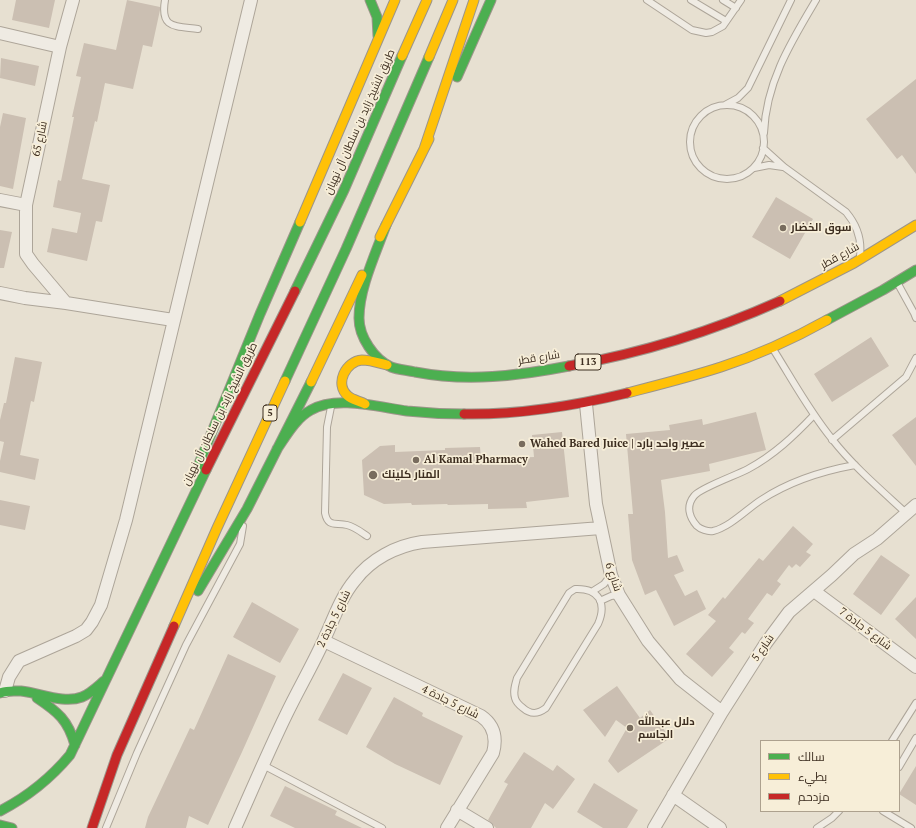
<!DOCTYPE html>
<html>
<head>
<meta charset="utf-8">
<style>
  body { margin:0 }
  #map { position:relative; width:916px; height:828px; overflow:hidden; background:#e7e0d1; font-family:"PT Serif",Cairo,serif }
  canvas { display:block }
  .legend { position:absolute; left:760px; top:740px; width:140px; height:72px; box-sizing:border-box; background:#f7eed8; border:1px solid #ada18e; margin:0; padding:5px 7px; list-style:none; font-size:12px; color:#3d2e20 }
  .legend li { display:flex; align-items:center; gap:8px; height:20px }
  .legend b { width:20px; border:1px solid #ada18e }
</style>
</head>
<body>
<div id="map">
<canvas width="916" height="828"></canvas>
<ul class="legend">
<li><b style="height:5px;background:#4caf50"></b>سالك</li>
<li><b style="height:5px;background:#ffc107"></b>بطيء</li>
<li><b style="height:5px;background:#c62828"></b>مزدحم</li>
</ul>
</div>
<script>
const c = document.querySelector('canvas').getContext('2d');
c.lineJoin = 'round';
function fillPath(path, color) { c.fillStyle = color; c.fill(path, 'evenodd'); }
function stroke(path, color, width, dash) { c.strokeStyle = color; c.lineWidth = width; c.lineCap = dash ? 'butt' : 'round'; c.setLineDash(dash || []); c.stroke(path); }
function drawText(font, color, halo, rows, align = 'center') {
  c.font = font + ' "PT Serif",Cairo,serif'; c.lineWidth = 3.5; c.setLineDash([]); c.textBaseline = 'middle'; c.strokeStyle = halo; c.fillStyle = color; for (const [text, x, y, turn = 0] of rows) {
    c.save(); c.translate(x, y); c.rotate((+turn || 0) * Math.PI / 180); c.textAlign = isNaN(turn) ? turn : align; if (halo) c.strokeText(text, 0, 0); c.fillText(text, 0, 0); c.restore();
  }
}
fillPath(new Path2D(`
  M 16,0 L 55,0 L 49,28 L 12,20 Z
  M 127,0 L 160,7 L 160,10 L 152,47 L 143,45 L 133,89 L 105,83 L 97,122 L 95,121 L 82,179 L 110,185 L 102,222 L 96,221 L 87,261 L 47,252 L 52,228 L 77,233 L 81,213 L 53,207 L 58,180 L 61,181 L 74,117 L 72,117 L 81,77 L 76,76 L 84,43 L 116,50 Z
  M 1,58 L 39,66 L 35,86 L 0,78 Z
  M 916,79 L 916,174 L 902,155 L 897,159 L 866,119 Z
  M 3,113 L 26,118 L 13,189 L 0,186 L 0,127 Z
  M 776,197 L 813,219 L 790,259 L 752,237 Z
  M 0,230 L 12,232 L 4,268 L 0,268 Z
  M 871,337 L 889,366 L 832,402 L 814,374 Z
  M 15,357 L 42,362 L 34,402 L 31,401 L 20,455 L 39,459 L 35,480 L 0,472 L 0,461 L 4,442 L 0,441 L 0,420 L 4,403 L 6,403 Z
  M 756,412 L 766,450 L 709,464 L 710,471 L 661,480 L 665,512 L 668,558 L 677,555 L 684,571 L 674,575 L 685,596 L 697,590 L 706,609 L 674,626 L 656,590 L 645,595 L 632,560 L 628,514 L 633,514 L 626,434 L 670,430 L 669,425 L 702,419 L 703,425 Z
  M 916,417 L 916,466 L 892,435 Z
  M 562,432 L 569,497 L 526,502 L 527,508 L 488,509 L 488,504 L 448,505 L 447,504 L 412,505 L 411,503 L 384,504 L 364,495 L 362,460 L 380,446 L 395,445 L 395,452 L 445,450 L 445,448 L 480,447 L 481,459 L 534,457 L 532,435 Z
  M 0,500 L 30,506 L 25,530 L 0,525 Z
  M 793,526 L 813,544 L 806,552 L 811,555 L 800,567 L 796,564 L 792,568 L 789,565 L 777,581 L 781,584 L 772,596 L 767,593 L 748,619 L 754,623 L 745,634 L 742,632 L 729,648 L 734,652 L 712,677 L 686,654 L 716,621 L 708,615 L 723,597 L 725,599 L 759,558 L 763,561 Z
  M 881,555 L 910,575 L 881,615 L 853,594 Z
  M 916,597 L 916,639 L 895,619 Z
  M 252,602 L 299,629 L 280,663 L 233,637 Z
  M 228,654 L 276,676 L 242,752 L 208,825 L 189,816 L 186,828 L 145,828 L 148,817 L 190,728 L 194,730 Z
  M 343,673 L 372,688 L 347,735 L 318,720 Z
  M 617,686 L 640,718 L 650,710 L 670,738 L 618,773 L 608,761 L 627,728 L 616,720 L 605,737 L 583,710 Z
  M 394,697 L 423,713 L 422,716 L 463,736 L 440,785 L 395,764 L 366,747 Z
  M 524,752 L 553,771 L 557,765 L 575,779 L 553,809 L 545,803 L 531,828 L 496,828 L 488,820 L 508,784 L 504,782 Z
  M 916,766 L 916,805 L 899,794 Z
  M 594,783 L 638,810 L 627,828 L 603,828 L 577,812 Z
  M 285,786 L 337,811 L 335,815 L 362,828 L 295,828 L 270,816 Z`), '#cbbfb2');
const lane = new Path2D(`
  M 165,0 C 160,29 175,26 198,29
  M 647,0 L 692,30 L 706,33 L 712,32 L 723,26 L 741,0
  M 691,0 L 726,21
  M 723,0 L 736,8
  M 725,105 L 738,98 L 748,88 L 791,0
  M690 142a37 37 0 1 1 74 0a37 37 0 1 1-74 0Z
  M 764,133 C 766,82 791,42 816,0
  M 763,148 L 784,167 L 846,212 C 857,225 862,239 860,256
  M 754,168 L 769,165 L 783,167
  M 898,284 L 914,313 L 916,318
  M 773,349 C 792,379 809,411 832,439 C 853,466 880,489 906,513
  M 331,407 L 327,427 L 325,513 C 328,528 336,522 347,525 C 355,527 361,532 367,536
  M 814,415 C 794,436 774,455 748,469 C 737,475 700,488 694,496 C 686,506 689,517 697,526 C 700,529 708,532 713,531 C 730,527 747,509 761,500 C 790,481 822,471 855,465
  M 832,440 L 906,377 L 916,358
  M 575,589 C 599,588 607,603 598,624 L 546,708 C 538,714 531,715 523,708 C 519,705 516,702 515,698 C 513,691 515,685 517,678 L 569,593 Z
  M 593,591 L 604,584 L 611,575
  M 600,601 L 611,596 L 619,595
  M 892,741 L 916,703
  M 263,765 L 382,828
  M 899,767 L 916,738
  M 883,811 L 911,828
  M 106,828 L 137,753 L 186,645 L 240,544 L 243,526
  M 817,828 L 832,818 L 839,811`);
const street = new Path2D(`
  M 0,33 L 60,47
  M 0,200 L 26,205
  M 0,293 L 25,298 L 66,303 L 173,320
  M 66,303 L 33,264 L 26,254 L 26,205 L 60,47 L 73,0
  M 586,404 L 596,504 L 611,575 L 619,595 L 648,641 L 680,679 L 722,712
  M 814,591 L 916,667
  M 324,641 L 481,716 C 494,725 497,738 493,753 L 447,828
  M 5,691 L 9,677 L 19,661 L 76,636 L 86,630 L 92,622 L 101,605 L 126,520 L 251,0
  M 673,795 L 720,828
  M 457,810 L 487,828
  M 235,828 C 252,790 268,752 286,715 C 298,690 312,666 323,642 C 333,621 340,598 355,580 C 371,559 396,546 422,542 L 601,528
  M 654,828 L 722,712 L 766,643 L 789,612 L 832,575 L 854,554 L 877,539 L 916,505`);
const fast = new Path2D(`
  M 370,0 L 377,17 L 378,36
  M 457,77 L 491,0
  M 386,225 C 376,253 359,288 359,318 C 359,337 374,359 391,367 C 399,370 407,370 415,372 C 467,382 518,376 569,366
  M 295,291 L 344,190 L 402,56
  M 827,320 L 883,290 L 916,270
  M 285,381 L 346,249 L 429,57
  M 277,449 C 286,436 296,418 311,410 C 336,395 378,407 407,411 C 426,413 445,414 464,414
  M 196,471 L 260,314 L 300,222
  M 198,591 L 247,509 L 311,382
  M 0,693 C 7,690 13,691 21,691 C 40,693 64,704 82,697 C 90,694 97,687 104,681
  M 37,698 C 58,712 68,720 75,745
  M 0,811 C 27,797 50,779 70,755 L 206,470
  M 0,825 L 12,828`);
const slow = new Path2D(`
  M 402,56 L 427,0
  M 429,57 L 453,0
  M 424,149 L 474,0
  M 300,222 L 395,0
  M 380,237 L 429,139
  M 780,301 L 854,263 L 916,225
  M 311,382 L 362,275
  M 627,393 C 658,385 690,377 721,367 C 758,355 793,339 827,320
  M 365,404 C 360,401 352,400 348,396 C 334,384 346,361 362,360 C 370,360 379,363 387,365
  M 174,626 L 217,528 L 285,381`);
const jam = new Path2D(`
  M 569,366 C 642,353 713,331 780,301
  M 464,414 C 520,415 573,406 627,393
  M 206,470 L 295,291
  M 92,828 L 117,755 L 174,626`);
stroke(lane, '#ada599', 8);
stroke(street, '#ada599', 14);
stroke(fast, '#9c958a', 11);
stroke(slow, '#9c958a', 11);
stroke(jam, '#9c958a', 11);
stroke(lane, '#efebe3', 6);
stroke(street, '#efebe3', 12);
stroke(fast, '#4caf50', 9);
stroke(slow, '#ffc107', 9);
stroke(jam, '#c62828', 9);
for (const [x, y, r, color] of [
  [783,228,4,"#786c5e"],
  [522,444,4,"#786c5e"],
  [416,460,4,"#786c5e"],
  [373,475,5,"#786c5e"],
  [630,728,4,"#786c5e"]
]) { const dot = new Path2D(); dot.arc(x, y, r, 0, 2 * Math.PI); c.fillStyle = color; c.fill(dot); stroke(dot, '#f7eed8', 1.5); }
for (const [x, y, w] of [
  [588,362,26],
  [270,413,14]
]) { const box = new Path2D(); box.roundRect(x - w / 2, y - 8, w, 16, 3); c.fillStyle = '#f7eed8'; c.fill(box); stroke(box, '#3d2e20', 1); }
drawText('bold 10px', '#3d2e20', null, [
  ["113",588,362],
  ["5",270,413]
]);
drawText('11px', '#3d2e20', '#f7eed8', [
  ["طريق الشيخ زايد بن سلطان آل نهيان",360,122,-66],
  ["شارع 65",40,139,-78],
  ["شارع قطر",840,256,-29],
  ["شارع قطر",539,358,-9],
  ["طريق الشيخ زايد بن سلطان آل نهيان",220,414,-64],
  ["شارع 6",613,577,71],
  ["شارع 5 جادة 2",334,619,-64],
  ["شارع 5 جادة 7",865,629,37],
  ["شارع 5",763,648,-55],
  ["شارع 5 جادة 4",450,702,26]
]);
drawText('bold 11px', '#3d2e20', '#f7eed8', [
  ["سوق الخضار",791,228],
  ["Wahed Bared Juice | عصير واحد بارد",530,444],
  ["Al Kamal Pharmacy",424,460],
  ["المنار كلينك",382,475],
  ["دلال عبدالله",638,722],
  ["الجاسم",638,735]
], 'left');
</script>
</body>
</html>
